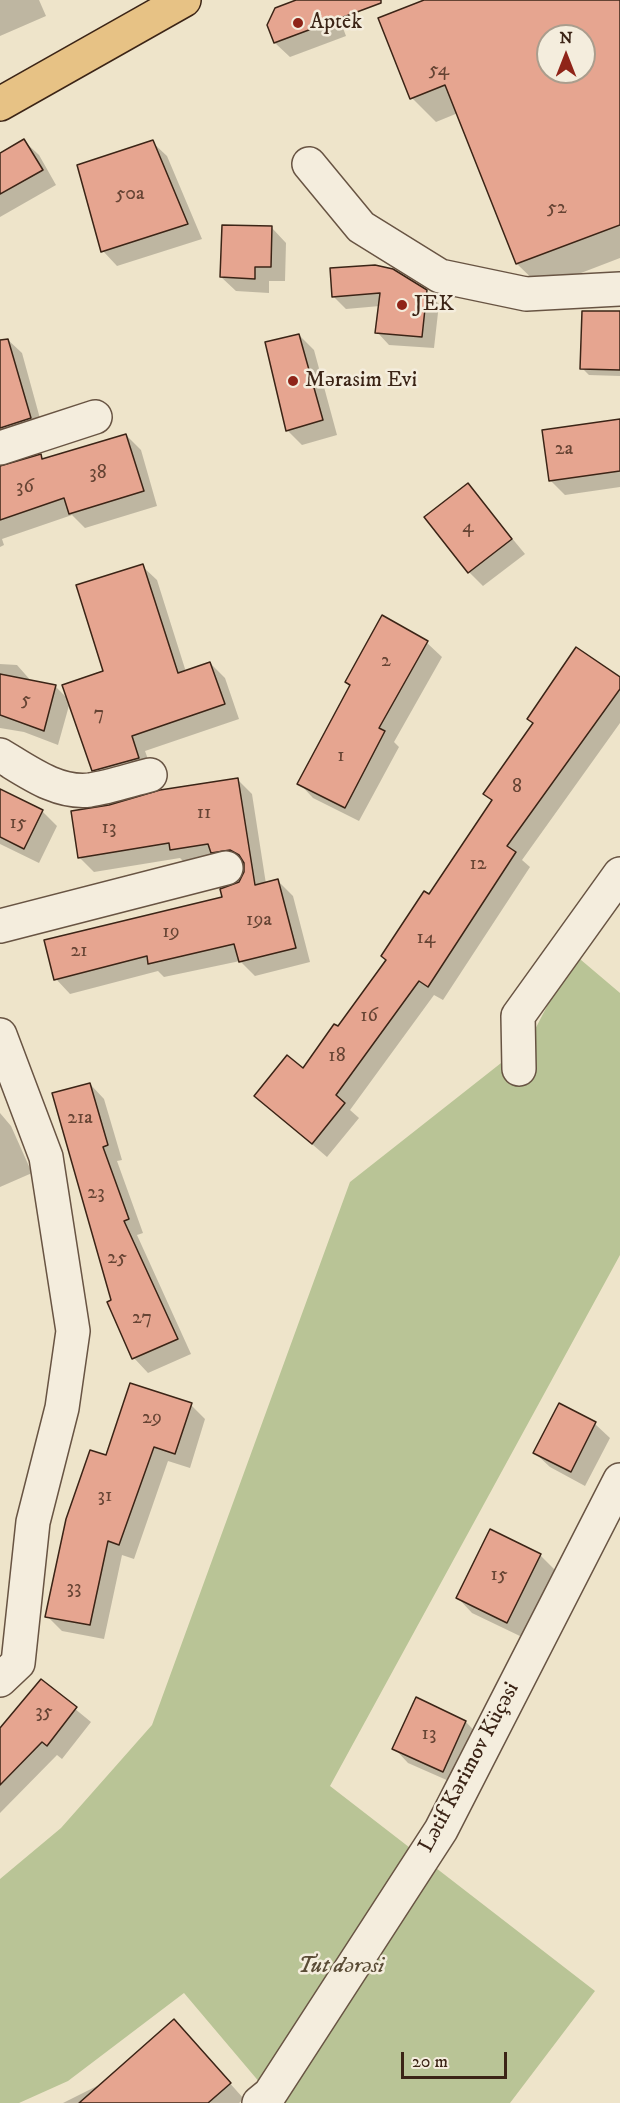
<!DOCTYPE html>
<html>
<head>
<meta charset="utf-8">
<style>
  body { margin:0 }
  #map { position:relative; width:620px; height:2103px; overflow:hidden; background:#eee4ca; font-family:"IM FELL DW Pica",serif }
  canvas { display:block }
  .north { position:absolute; left:536px; top:24px; width:60px; height:60px; box-sizing:border-box; background:#f4eddd; border:2px solid #aa9d8d; border-radius:50%; rotate:0deg; font-size:16px; font-weight:700; line-height:24px; text-align:center; color:#3b2416 }
  .north::after { content:''; display:block; margin:auto; width:21px; height:27px; background:#8f2418; clip-path:polygon(50% 0,100% 100%,50% 72%,0 100%) }
  .scale { position:absolute; left:401px; top:2052px; width:106px; height:27px; box-sizing:border-box; border:3px solid #3b2416; border-top:0; padding-left:8px; font-size:18px; line-height:21px; white-space:nowrap; color:#3b2416; -webkit-text-stroke:4px #f4eddd; paint-order:stroke }
</style>
</head>
<body>
<div id="map">
<canvas width="620" height="2103"></canvas>
<div class="north">N</div>
<div class="scale">20 m</div>
</div>
<script>
const c = document.querySelector('canvas').getContext('2d');
c.lineJoin = 'round';
function fillPath(path, color) { c.fillStyle = color; c.fill(path, 'evenodd'); }
function stroke(path, color, width, dash) { c.strokeStyle = color; c.lineWidth = width; c.lineCap = dash ? 'butt' : 'round'; c.setLineDash(dash || []); c.stroke(path); }
function drawText(font, color, halo, rows, align = 'center') {
  c.font = font + ' "IM FELL DW Pica",serif'; c.lineWidth = 5; c.setLineDash([]); c.textBaseline = 'middle'; c.strokeStyle = halo; c.fillStyle = color; for (const [text, x, y, turn = 0] of rows) {
    c.save(); c.translate(x, y); c.rotate((+turn || 0) * Math.PI / 180); c.textAlign = isNaN(turn) ? turn : align; if (halo) c.strokeText(text, 0, 0); c.fillText(text, 0, 0); c.restore();
  }
}
fillPath(new Path2D(`
  M 574,954 L 620,993 L 620,1255 L 330,1786 L 595,1991 L 510,2103 L 277,2103 L 184,1993 L 68,2081 L 19,2103 L 0,2103 L 0,1879 L 61,1828 L 152,1725 L 350,1182 L 529,1041 Z`), '#b9c496');
fillPath(new Path2D(`
  M 0,0 L 39,0 L 46,16 L 0,36 Z
  M 300,0 L 328,0 L 335,7 L 346,36 L 290,57 L 275,43 Z
  M 428,0 L 620,0 L 620,258 L 542,288 L 517,264 L 458,113 L 436,122 L 412,98 ZM 548,36 L 584,36 L 584,72 L 548,72 Z
  M 24,141 L 39,155 L 56,185 L 0,217 L 0,155 Z
  M 152,142 L 167,156 L 202,239 L 117,266 L 103,251 Z
  M 272,228 L 286,243 L 285,281 L 269,281 L 269,293 L 236,291 L 221,277 Z
  M 332,270 L 426,291 L 439,304 L 434,348 L 389,345 L 377,332 L 380,306 L 346,309 L 334,297 Z
  M 620,313 L 620,376 L 589,375 L 582,368 Z
  M 299,335 L 314,350 L 337,435 L 302,445 L 287,430 Z
  M 7,339 L 22,353 L 44,433 L 0,450 L 0,341 Z
  M 620,420 L 620,487 L 565,495 L 550,480 Z
  M 126,435 L 141,450 L 157,506 L 85,528 L 72,515 L 2,539 L 4,545 L 0,547 L 0,468 L 41,456 L 44,460 Z
  M 468,485 L 525,554 L 483,586 L 469,572 Z
  M 142,566 L 157,580 L 186,672 L 210,663 L 225,678 L 239,719 L 145,751 L 153,773 L 108,784 L 94,770 L 70,702 L 58,745 L 24,732 L 0,728 L 0,664 L 17,665 L 32,682 L 56,687 L 69,700 L 104,672 Z
  M 382,617 L 427,643 L 442,657 L 394,742 L 399,747 L 359,821 L 313,798 L 299,783 L 351,686 L 346,681 Z
  M 620,678 L 620,723 L 522,860 L 530,867 L 443,1000 L 434,995 L 350,1110 L 359,1118 L 327,1157 L 256,1096 L 303,1070 L 338,1029 L 493,801 L 485,793 L 534,724 L 529,719 Z
  M 238,780 L 252,794 L 266,884 L 278,881 L 293,896 L 310,962 L 255,976 L 240,961 L 164,977 L 158,971 L 70,994 L 56,979 L 224,898 L 241,882 L 246,873 L 245,864 L 227,867 L 186,864 L 180,858 L 94,872 L 79,857 L 109,807 Z
  M 0,790 L 42,811 L 57,826 L 39,863 L 0,844 Z
  M 90,1084 L 104,1099 L 122,1160 L 117,1161 L 143,1233 L 137,1235 L 191,1354 L 148,1373 L 134,1358 L 113,1301 Z
  M 0,1113 L 11,1126 L 32,1173 L 0,1187 Z
  M 191,1405 L 205,1419 L 190,1468 L 168,1461 L 134,1559 L 122,1555 L 104,1639 L 62,1631 L 47,1616 L 107,1457 Z
  M 560,1405 L 595,1424 L 610,1438 L 585,1486 L 550,1467 L 535,1453 Z
  M 540,1555 L 555,1570 L 522,1637 L 472,1613 L 458,1598 Z
  M 41,1681 L 91,1722 L 62,1759 L 57,1755 L 0,1813 L 0,1730 Z
  M 417,1699 L 466,1722 L 480,1737 L 458,1785 L 408,1763 L 394,1748 Z
  M 174,2021 L 244,2099 L 239,2103 L 63,2103 L 103,2083 Z`), '#0003');
const building = new Path2D(`
  M 296,0 L 381,0 L 381,3 L 274,43 L 267,25 L 275,8 Z
  M 424,0 L 620,0 L 620,225 L 516,264 L 445,85 L 410,99 L 378,18 ZM 548,36 L 584,36 L 584,72 L 548,72 Z
  M 24,139 L 43,170 L 0,194 L 0,153 Z
  M 153,140 L 188,224 L 101,252 L 77,165 Z
  M 222,225 L 272,226 L 271,267 L 255,267 L 255,279 L 220,277 Z
  M 375,265 L 393,269 L 427,290 L 422,337 L 375,333 L 380,293 L 332,297 L 330,268 Z
  M 582,311 L 620,311 L 620,370 L 580,369 Z
  M 299,334 L 323,420 L 286,431 L 265,342 Z
  M 8,339 L 31,418 L 0,428 L 0,340 Z
  M 620,419 L 620,471 L 549,481 L 542,430 Z
  M 126,434 L 144,491 L 69,514 L 64,498 L 0,520 L 0,466 L 41,454 L 42,459 Z
  M 468,483 L 512,539 L 468,573 L 424,517 Z
  M 143,564 L 178,673 L 210,662 L 225,704 L 132,736 L 139,758 L 92,771 L 62,685 L 103,671 L 76,585 Z
  M 382,615 L 428,641 L 379,728 L 385,731 L 345,808 L 297,784 L 350,685 L 345,682 Z
  M 576,647 L 620,677 L 620,689 L 507,846 L 516,852 L 428,987 L 419,981 L 336,1095 L 345,1103 L 312,1144 L 254,1096 L 287,1055 L 303,1068 L 334,1024 L 338,1026 L 386,960 L 381,956 L 424,891 L 429,894 L 492,800 L 483,794 L 533,723 L 527,719 Z
  M 0,674 L 56,685 L 44,731 L 0,715 Z
  M 238,778 L 255,885 L 278,879 L 296,948 L 239,962 L 234,944 L 148,964 L 147,956 L 54,980 L 44,940 L 222,897 L 220,889 L 239,882 L 244,872 L 244,863 L 239,855 L 230,850 L 211,853 L 208,844 L 170,850 L 169,843 L 78,858 L 71,811 L 109,805 L 160,790 Z
  M 0,789 L 43,810 L 24,849 L 0,837 Z
  M 90,1083 L 108,1145 L 103,1147 L 129,1219 L 124,1221 L 178,1339 L 132,1359 L 107,1302 L 111,1300 L 52,1093 Z
  M 130,1383 L 192,1403 L 175,1454 L 154,1447 L 119,1545 L 108,1541 L 90,1625 L 45,1617 L 66,1519 L 90,1450 L 106,1455 Z
  M 559,1403 L 596,1422 L 571,1472 L 533,1453 Z
  M 490,1529 L 541,1554 L 507,1623 L 456,1598 Z
  M 41,1679 L 77,1707 L 47,1746 L 42,1742 L 0,1785 L 0,1728 Z
  M 416,1697 L 466,1721 L 443,1772 L 392,1749 Z
  M 174,2019 L 231,2083 L 208,2103 L 79,2103 Z`);
fillPath(building, '#e6a590');
stroke(building, '#3b2416', 1.5);
const minor = new Path2D(`
  M 309,164 L 361,227 L 440,276 L 526,294 L 620,289
  M 0,448 L 95,417
  M 0,755 C 27,771 57,794 90,790 C 110,787 130,780 150,775
  M 0,926 L 226,868
  M 0,1035 L 46,1157 L 73,1331 L 62,1408 L 33,1522 L 18,1663 L 0,1680
  M 519,1069 L 518,1016 L 620,874
  M 259,2103 L 270,2094 L 441,1830 L 620,1480`);
const major = new Path2D(`
  M 0,104 L 184,0`);
stroke(minor, '#685443', 36);
stroke(major, '#3b2416', 36);
stroke(minor, '#f4eddd', 33);
stroke(major, '#e7c285', 33);
for (const [x, y, r, color] of [
  [298,23,6,"#8f2418"],
  [402,305,6,"#8f2418"],
  [293,381,6,"#8f2418"]
]) { const dot = new Path2D(); dot.arc(x, y, r, 0, 2 * Math.PI); c.fillStyle = color; c.fill(dot); stroke(dot, '#f4eddd', 2); }
drawText('20px', '#664434', null, [
  ["54",439,71],
  ["50a",130,195],
  ["52",557,209],
  ["2a",564,450],
  ["38",98,474],
  ["36",25,488],
  ["4",468,528],
  ["2",386,662],
  ["5",26,701],
  ["7",99,715],
  ["1",341,757],
  ["8",517,788],
  ["11",204,814],
  ["15",18,824],
  ["13",109,829],
  ["12",478,865],
  ["19a",259,921],
  ["19",171,933],
  ["14",426,939],
  ["21",79,952],
  ["16",369,1017],
  ["18",337,1057],
  ["21a",80,1119],
  ["23",96,1194],
  ["25",117,1259],
  ["27",142,1319],
  ["29",152,1419],
  ["31",105,1497],
  ["15",499,1576],
  ["33",74,1589],
  ["35",44,1713],
  ["13",429,1735]
]);
drawText('22px', '#3b2416', '#f4eddd', [
  ["Aptek",310,23],
  ["JEK",414,305],
  ["Mərasim Evi",305,381]
], 'left');
drawText('22px', '#3b2416', '#f4eddd', [
  ["Lətif Kərimov Küçəsi",470,1768,-62]
]);
drawText('italic 22px', '#5a4c36', '#f4eddd', [
  ["Tut dərəsi",341,1967]
]);
</script>
</body>
</html>
